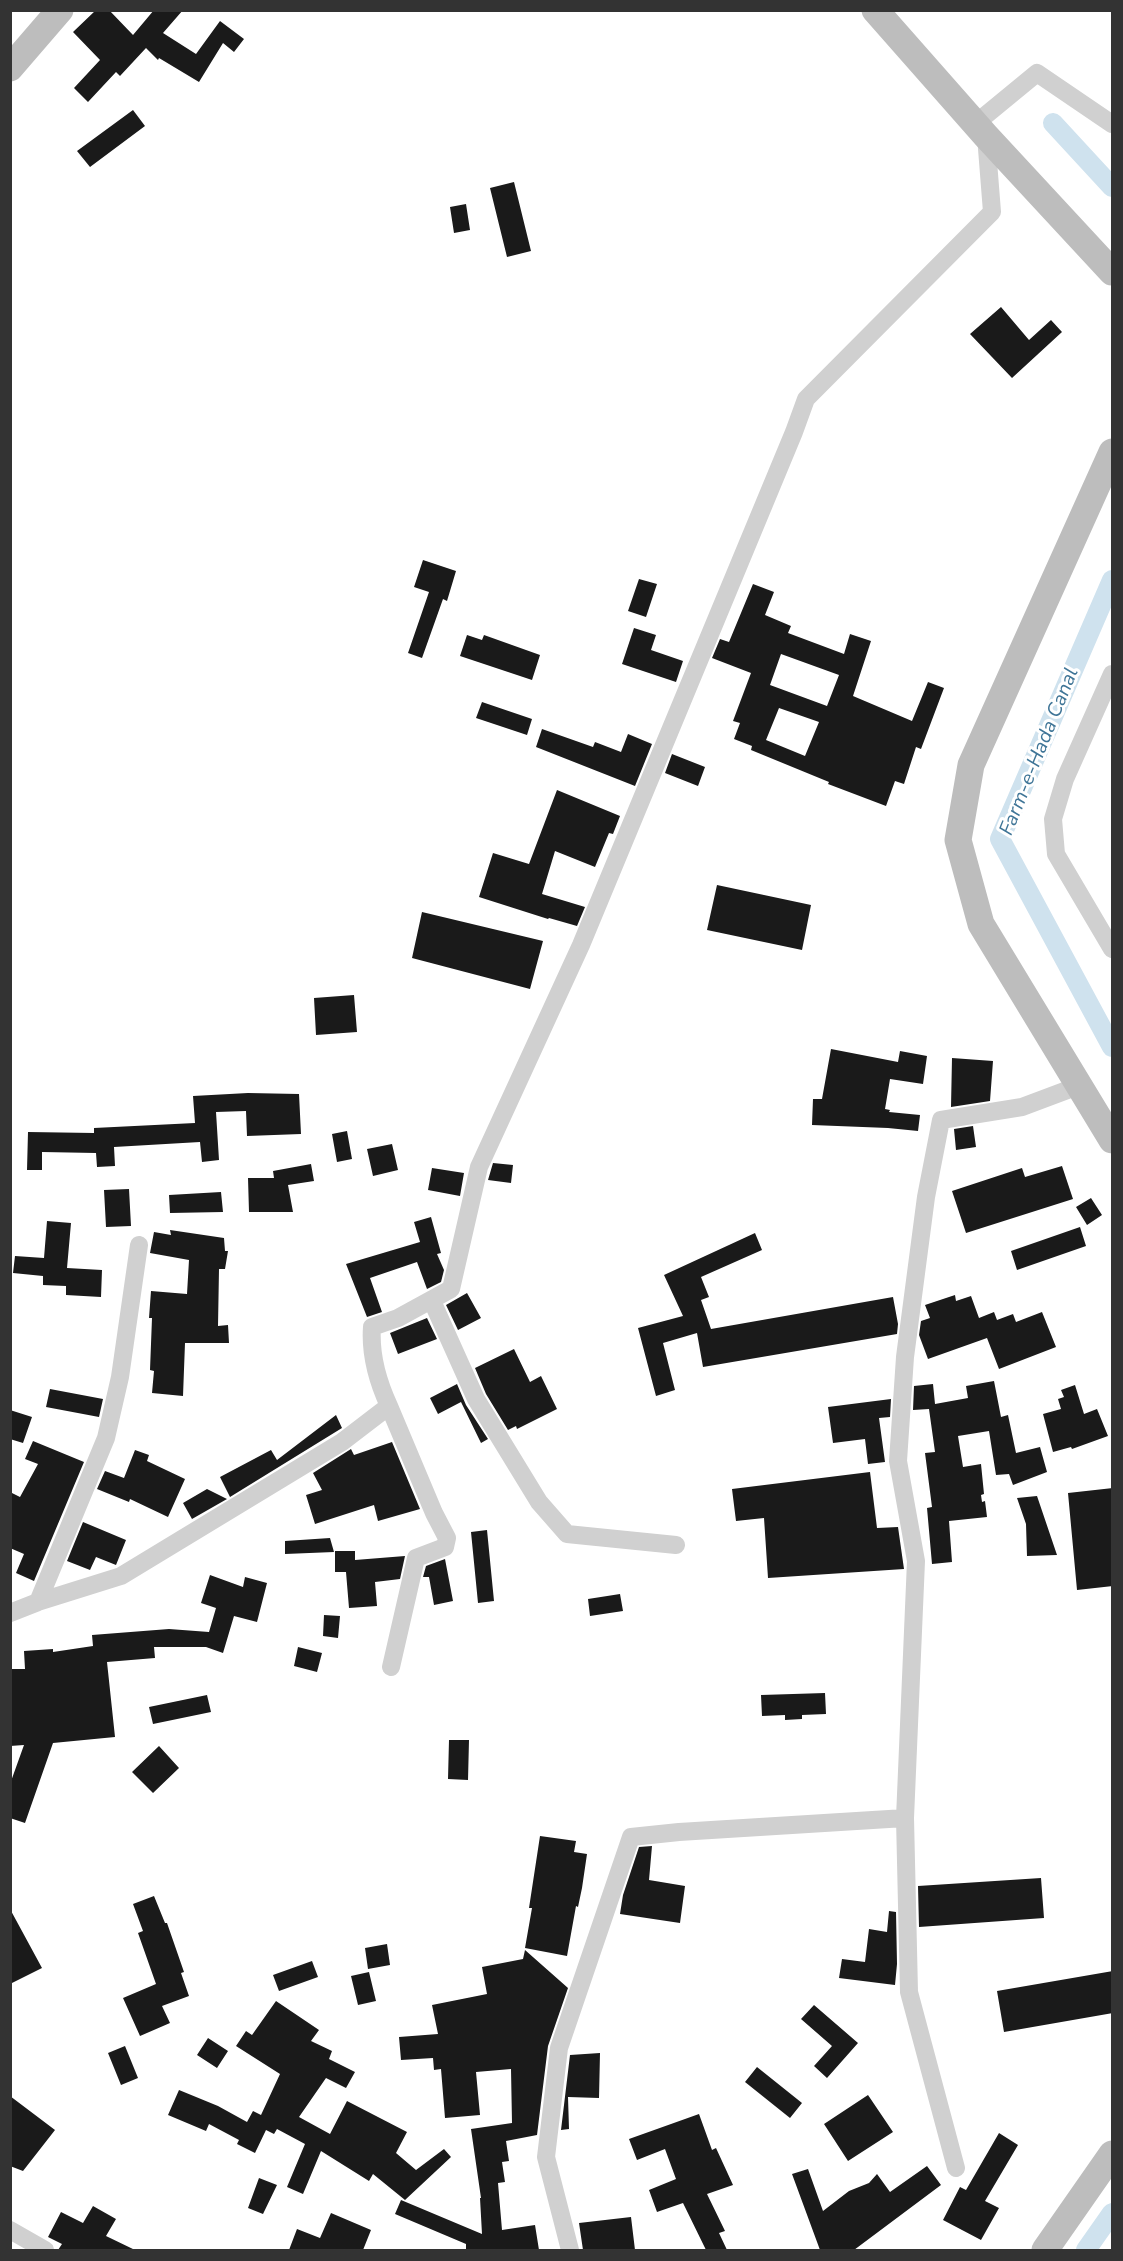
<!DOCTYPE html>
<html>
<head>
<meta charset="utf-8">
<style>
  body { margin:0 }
  #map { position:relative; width:1123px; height:2261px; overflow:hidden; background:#fff; font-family:"Nunito Sans",sans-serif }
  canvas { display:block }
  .frame { position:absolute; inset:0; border:12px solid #333; pointer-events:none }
</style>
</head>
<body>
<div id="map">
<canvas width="1123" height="2261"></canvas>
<div class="frame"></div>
</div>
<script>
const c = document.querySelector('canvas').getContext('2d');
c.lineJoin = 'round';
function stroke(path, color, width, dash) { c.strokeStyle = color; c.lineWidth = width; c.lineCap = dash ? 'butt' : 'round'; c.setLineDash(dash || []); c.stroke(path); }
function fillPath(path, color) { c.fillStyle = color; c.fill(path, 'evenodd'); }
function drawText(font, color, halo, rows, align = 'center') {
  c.font = font + ' "Nunito Sans",sans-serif'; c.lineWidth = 6; c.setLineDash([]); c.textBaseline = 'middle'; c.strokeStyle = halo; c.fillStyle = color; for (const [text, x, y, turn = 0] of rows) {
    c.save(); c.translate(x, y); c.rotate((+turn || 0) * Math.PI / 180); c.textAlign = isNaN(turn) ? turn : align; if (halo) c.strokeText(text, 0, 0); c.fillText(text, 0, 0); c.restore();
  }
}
stroke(new Path2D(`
  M 1053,123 L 1112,187
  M 1112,580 L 1000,839 L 1112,1047
  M 1086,2250 L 1112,2213`), '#cfe2ee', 20);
fillPath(new Path2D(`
  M 96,10 L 109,10 L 133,35 L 154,10 L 183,10 L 163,33 L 196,54 L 220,21 L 244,39 L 234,52 L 223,43 L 199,82 L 159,58 L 158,60 L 146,48 L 120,76 L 116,72 L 88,102 L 74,88 L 100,60 L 73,32 Z
  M 133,110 L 145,126 L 90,167 L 77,151 Z
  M 514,182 L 531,251 L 507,257 L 490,188 Z
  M 466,204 L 470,230 L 454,233 L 450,207 Z
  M 1001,307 L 1029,340 L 1051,320 L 1062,332 L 1012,378 L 970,334 Z
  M 423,560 L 456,571 L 447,601 L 443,599 L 422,658 L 408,653 L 429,592 L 414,587 Z
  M 639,579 L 657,584 L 646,617 L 628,611 Z
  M 753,584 L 774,592 L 765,615 L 791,626 L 788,633 L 844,654 L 850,634 L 871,641 L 853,696 L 912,721 L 928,682 L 944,688 L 921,749 L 916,747 L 904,784 L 895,781 L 886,806 L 828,784 L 829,782 L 751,750 L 752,746 L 734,739 L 740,723 L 733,721 L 751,673 L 712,658 L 720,639 L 729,642 ZM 781,654 L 839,675 L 827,706 L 770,685 ZM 779,708 L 819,722 L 805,756 L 766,740 Z
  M 634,628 L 656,635 L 651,650 L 683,661 L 676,682 L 622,664 Z
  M 467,635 L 482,640 L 484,635 L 540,655 L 532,680 L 460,656 Z
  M 482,702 L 532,719 L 527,735 L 476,718 Z
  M 542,729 L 593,747 L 595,742 L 621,752 L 628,734 L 652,744 L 635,786 L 536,747 Z
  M 672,754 L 705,767 L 698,786 L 665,773 Z
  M 557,790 L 620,816 L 613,834 L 609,833 L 595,867 L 555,851 L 542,894 L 585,907 L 577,926 L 549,918 L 548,919 L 479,897 L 493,853 L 529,864 Z
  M 717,885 L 811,905 L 802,950 L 707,930 Z
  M 422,912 L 543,941 L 530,989 L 412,958 Z
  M 354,995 L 357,1032 L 316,1035 L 314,998 Z
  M 831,1049 L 898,1062 L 900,1051 L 927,1056 L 923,1084 L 890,1079 L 885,1109 L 890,1110 L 889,1112 L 920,1115 L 918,1131 L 888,1128 L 812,1125 L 813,1099 L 822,1099 Z
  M 952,1058 L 993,1061 L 990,1101 L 951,1107 Z
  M 248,1093 L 299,1094 L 301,1134 L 247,1136 L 246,1111 L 216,1112 L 219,1160 L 202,1162 L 200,1142 L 114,1147 L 115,1166 L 97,1167 L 96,1153 L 42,1152 L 42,1170 L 27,1170 L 28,1132 L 94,1133 L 94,1128 L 195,1123 L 193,1096 Z
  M 973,1126 L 976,1147 L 956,1150 L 954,1129 Z
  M 347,1131 L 352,1159 L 337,1162 L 332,1134 Z
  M 392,1144 L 398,1170 L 373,1176 L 367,1149 Z
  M 493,1163 L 513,1165 L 511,1183 L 488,1180 Z
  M 311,1164 L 314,1181 L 288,1185 L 293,1212 L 249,1212 L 248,1178 L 274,1178 L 273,1171 Z
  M 1062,1166 L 1073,1199 L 966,1233 L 952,1191 L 1022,1168 L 1025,1177 Z
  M 432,1168 L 464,1173 L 460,1196 L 428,1190 Z
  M 129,1189 L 131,1226 L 106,1227 L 104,1190 Z
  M 221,1192 L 223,1212 L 170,1213 L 169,1195 Z
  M 1091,1198 L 1102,1215 L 1087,1225 L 1076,1207 Z
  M 431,1217 L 441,1253 L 437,1254 L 444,1270 L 441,1282 L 427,1289 L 417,1262 L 370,1278 L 382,1312 L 367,1317 L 346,1264 L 420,1242 L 414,1222 Z
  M 47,1221 L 71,1223 L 67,1268 L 102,1270 L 101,1297 L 66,1295 L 66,1286 L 43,1285 L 43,1276 L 13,1273 L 15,1256 L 44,1258 Z
  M 1080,1227 L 1086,1246 L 1017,1270 L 1011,1251 Z
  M 170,1230 L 224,1238 L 225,1251 L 228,1251 L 225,1269 L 219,1269 L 218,1326 L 228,1325 L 229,1343 L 185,1343 L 183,1396 L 152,1393 L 154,1371 L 150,1370 L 152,1318 L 149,1318 L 151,1291 L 187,1294 L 189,1260 L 150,1253 L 154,1232 L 171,1235 Z
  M 755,1233 L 762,1250 L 701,1277 L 709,1297 L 701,1300 L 711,1329 L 893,1297 L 898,1324 L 897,1334 L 703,1367 L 697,1333 L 663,1343 L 675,1390 L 656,1396 L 638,1328 L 683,1316 L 664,1275 Z
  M 467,1293 L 481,1318 L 458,1330 L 446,1305 Z
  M 955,1295 L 956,1301 L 971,1296 L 979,1318 L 994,1312 L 997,1320 L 1013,1314 L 1016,1322 L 1042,1312 L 1056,1347 L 999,1369 L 987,1338 L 928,1359 L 919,1335 L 921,1321 L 930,1318 L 925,1305 Z
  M 427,1318 L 437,1339 L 398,1354 L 390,1333 Z
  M 514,1349 L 530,1382 L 541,1376 L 557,1409 L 517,1429 L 516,1426 L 508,1430 L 486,1394 L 475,1368 Z
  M 994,1381 L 1001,1417 L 1008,1415 L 1016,1453 L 1040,1447 L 1047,1472 L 1013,1485 L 1009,1474 L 996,1475 L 989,1431 L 958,1436 L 963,1467 L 981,1464 L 984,1494 L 981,1495 L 982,1502 L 985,1501 L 987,1517 L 949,1521 L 952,1562 L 932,1564 L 927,1508 L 932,1507 L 925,1453 L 935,1452 L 929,1409 L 913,1410 L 914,1386 L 933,1384 L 935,1404 L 968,1398 L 966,1386 Z
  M 457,1384 L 466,1405 L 488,1439 L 481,1443 L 461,1402 L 438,1414 L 430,1398 Z
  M 1075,1385 L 1084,1414 L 1097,1409 L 1108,1436 L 1072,1449 L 1071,1447 L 1053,1452 L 1043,1414 L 1061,1409 L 1058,1399 L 1064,1397 L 1061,1390 Z
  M 50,1389 L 103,1399 L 99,1417 L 46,1407 Z
  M 891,1399 L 890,1417 L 879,1418 L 885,1462 L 868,1464 L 865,1439 L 833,1443 L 828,1407 Z
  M 10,1410 L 32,1417 L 23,1443 L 10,1439 Z
  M 336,1415 L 342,1428 L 230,1497 L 220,1477 L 271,1450 L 277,1460 Z
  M 33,1441 L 84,1462 L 34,1581 L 16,1573 L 24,1554 L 10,1548 L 10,1492 L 20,1497 L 38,1464 L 25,1459 Z
  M 392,1442 L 420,1509 L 378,1521 L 374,1505 L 315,1524 L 306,1495 L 322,1490 L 313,1473 L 351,1449 L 354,1455 Z
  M 135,1450 L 149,1455 L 147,1461 L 185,1479 L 168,1517 L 130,1499 L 129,1502 L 97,1489 L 105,1471 L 124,1478 Z
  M 870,1472 L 877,1528 L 898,1527 L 904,1569 L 768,1578 L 764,1518 L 736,1521 L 732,1489 Z
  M 1113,1488 L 1113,1586 L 1077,1590 L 1068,1493 Z
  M 207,1489 L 227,1499 L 192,1519 L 183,1503 Z
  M 1037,1496 L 1057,1555 L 1027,1556 L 1026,1524 L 1017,1498 Z
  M 83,1522 L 126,1540 L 116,1565 L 96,1557 L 90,1570 L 67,1561 Z
  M 487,1530 L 494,1601 L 478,1603 L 471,1532 Z
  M 330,1538 L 334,1552 L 285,1554 L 285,1541 Z
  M 335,1551 L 355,1551 L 355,1560 L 405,1556 L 400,1579 L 375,1582 L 377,1606 L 349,1608 L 346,1572 L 335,1572 Z
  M 445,1559 L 453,1601 L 434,1605 L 429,1577 L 423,1577 L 426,1566 Z
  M 210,1575 L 243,1587 L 245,1577 L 267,1583 L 257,1622 L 234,1616 L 223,1653 L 206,1647 L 154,1647 L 155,1658 L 107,1662 L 115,1737 L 53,1743 L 25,1823 L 10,1818 L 10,1784 L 24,1745 L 10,1746 L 10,1669 L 25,1669 L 24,1651 L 53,1649 L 53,1652 L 93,1646 L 92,1635 L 169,1629 L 209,1632 L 216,1608 L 201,1603 Z
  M 620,1594 L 623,1611 L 590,1616 L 588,1599 Z
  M 324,1615 L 340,1616 L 338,1638 L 323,1636 Z
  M 298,1647 L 322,1653 L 317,1672 L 294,1666 Z
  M 825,1693 L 826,1714 L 802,1715 L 802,1719 L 785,1720 L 785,1715 L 762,1716 L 761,1695 Z
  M 207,1695 L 211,1712 L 153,1724 L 149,1707 Z
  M 449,1740 L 469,1740 L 468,1780 L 448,1779 Z
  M 159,1746 L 179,1768 L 153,1793 L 132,1772 Z
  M 540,1836 L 576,1841 L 574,1852 L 587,1854 L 582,1888 L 578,1907 L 576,1906 L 567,1956 L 525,1948 L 532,1908 L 529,1908 Z
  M 652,1846 L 649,1880 L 685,1886 L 680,1923 L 620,1914 L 623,1895 L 639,1847 Z
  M 1041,1878 L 1044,1918 L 919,1927 L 918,1886 Z
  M 154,1896 L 165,1923 L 167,1923 L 184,1972 L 181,1973 L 189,1996 L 162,2006 L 170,2023 L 140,2036 L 123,1998 L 156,1984 L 138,1933 L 143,1931 L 133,1904 Z
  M 10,1909 L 42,1968 L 10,1984 Z
  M 889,1911 L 896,1912 L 897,1964 L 895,1985 L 839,1978 L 842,1959 L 865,1962 L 869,1929 L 887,1932 Z
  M 387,1944 L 390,1965 L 368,1969 L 365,1948 Z
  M 525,1950 L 568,1988 L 548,2046 L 537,2135 L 506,2141 L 509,2161 L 502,2162 L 505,2182 L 498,2183 L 502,2230 L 535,2225 L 539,2250 L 466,2250 L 466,2244 L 395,2214 L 401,2200 L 482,2234 L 480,2198 L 481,2198 L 471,2129 L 512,2123 L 511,2069 L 476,2072 L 480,2115 L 445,2118 L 441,2069 L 434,2070 L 433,2058 L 401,2060 L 399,2037 L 438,2034 L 432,2005 L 487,1994 L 482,1967 L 523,1959 Z
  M 312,1961 L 318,1977 L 279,1991 L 273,1975 Z
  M 1113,1971 L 1113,2013 L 1004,2032 L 997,1991 Z
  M 369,1972 L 376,2001 L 358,2005 L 351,1976 Z
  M 276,2001 L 319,2030 L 311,2041 L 332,2051 L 329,2059 L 355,2072 L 346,2088 L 326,2078 L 299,2117 L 330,2134 L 347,2101 L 407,2132 L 396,2153 L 416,2170 L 444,2149 L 451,2157 L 405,2200 L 373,2174 L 369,2181 L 321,2151 L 303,2194 L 287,2187 L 305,2144 L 277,2129 L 274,2134 L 266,2130 L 255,2153 L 237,2144 L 239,2140 L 209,2124 L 206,2131 L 168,2115 L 179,2090 L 218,2106 L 247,2122 L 253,2111 L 261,2115 L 280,2074 L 236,2046 L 246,2031 L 252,2035 Z
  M 814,2005 L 858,2043 L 827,2078 L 814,2066 L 832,2046 L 801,2019 Z
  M 208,2038 L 228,2051 L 217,2068 L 197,2055 Z
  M 125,2046 L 138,2078 L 121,2085 L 108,2053 Z
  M 600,2053 L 599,2098 L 568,2097 L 569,2129 L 561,2130 L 570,2055 Z
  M 757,2067 L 802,2103 L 790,2118 L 745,2082 Z
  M 868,2095 L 893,2132 L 848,2161 L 824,2124 Z
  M 10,2096 L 55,2130 L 23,2171 L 10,2166 Z
  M 699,2114 L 712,2150 L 716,2148 L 733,2185 L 707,2194 L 725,2231 L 719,2233 L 727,2250 L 706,2250 L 683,2203 L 657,2212 L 649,2190 L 676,2179 L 665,2149 L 637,2160 L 629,2139 Z
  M 999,2133 L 1018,2145 L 985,2201 L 999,2208 L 981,2240 L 943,2220 L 960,2187 L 966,2190 Z
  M 927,2166 L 941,2185 L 854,2250 L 820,2250 L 792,2174 L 808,2169 L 823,2211 L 849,2191 L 869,2183 L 877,2174 L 890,2192 Z
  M 259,2178 L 277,2185 L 263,2214 L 248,2208 Z
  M 93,2206 L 116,2219 L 106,2236 L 135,2250 L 58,2250 L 62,2244 L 48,2237 L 61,2212 L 83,2223 Z
  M 331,2213 L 371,2230 L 363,2250 L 289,2250 L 297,2229 L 320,2238 Z
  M 631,2217 L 635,2250 L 583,2250 L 579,2223 Z`), '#1a1a1a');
stroke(new Path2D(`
  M 975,124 L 1037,73 L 1112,124
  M 1112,674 L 1065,779 L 1053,819 L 1056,854 L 1112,949
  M 432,1301 L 476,1399 L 539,1502 L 567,1534 L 676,1545
  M 389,1406 L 434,1513 L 447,1538 L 445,1547 L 416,1558 L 391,1667
  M 38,1602 L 106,1438 L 120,1377 L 139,1245
  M 10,1613 L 38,1602 L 121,1576 L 342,1442 L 389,1406 C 377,1380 370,1354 372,1327 L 398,1318 L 451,1289 L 479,1167 L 581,945 L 794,432 L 806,399 L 992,212 L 986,136
  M 956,2168 L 909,1992 L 905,1818 L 916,1561 L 898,1461 L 905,1357 L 926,1197 L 941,1120 L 1022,1107 L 1078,1086
  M 10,2230 L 45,2250
  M 570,2250 L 546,2157 L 559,2048 L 631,1837 L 679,1832 L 905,1818`), '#d0d0d0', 18);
stroke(new Path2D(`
  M 875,10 L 986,136 L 1112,272
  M 10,68 L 60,10
  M 1112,452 L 971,765 L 958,840 L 981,924 L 1112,1140
  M 1045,2250 L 1112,2154`), '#bdbdbd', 27);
drawText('italic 20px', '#3f7597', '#fff', [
  ["Farm-e-Hada Canal",1040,752,-68]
]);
</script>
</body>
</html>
